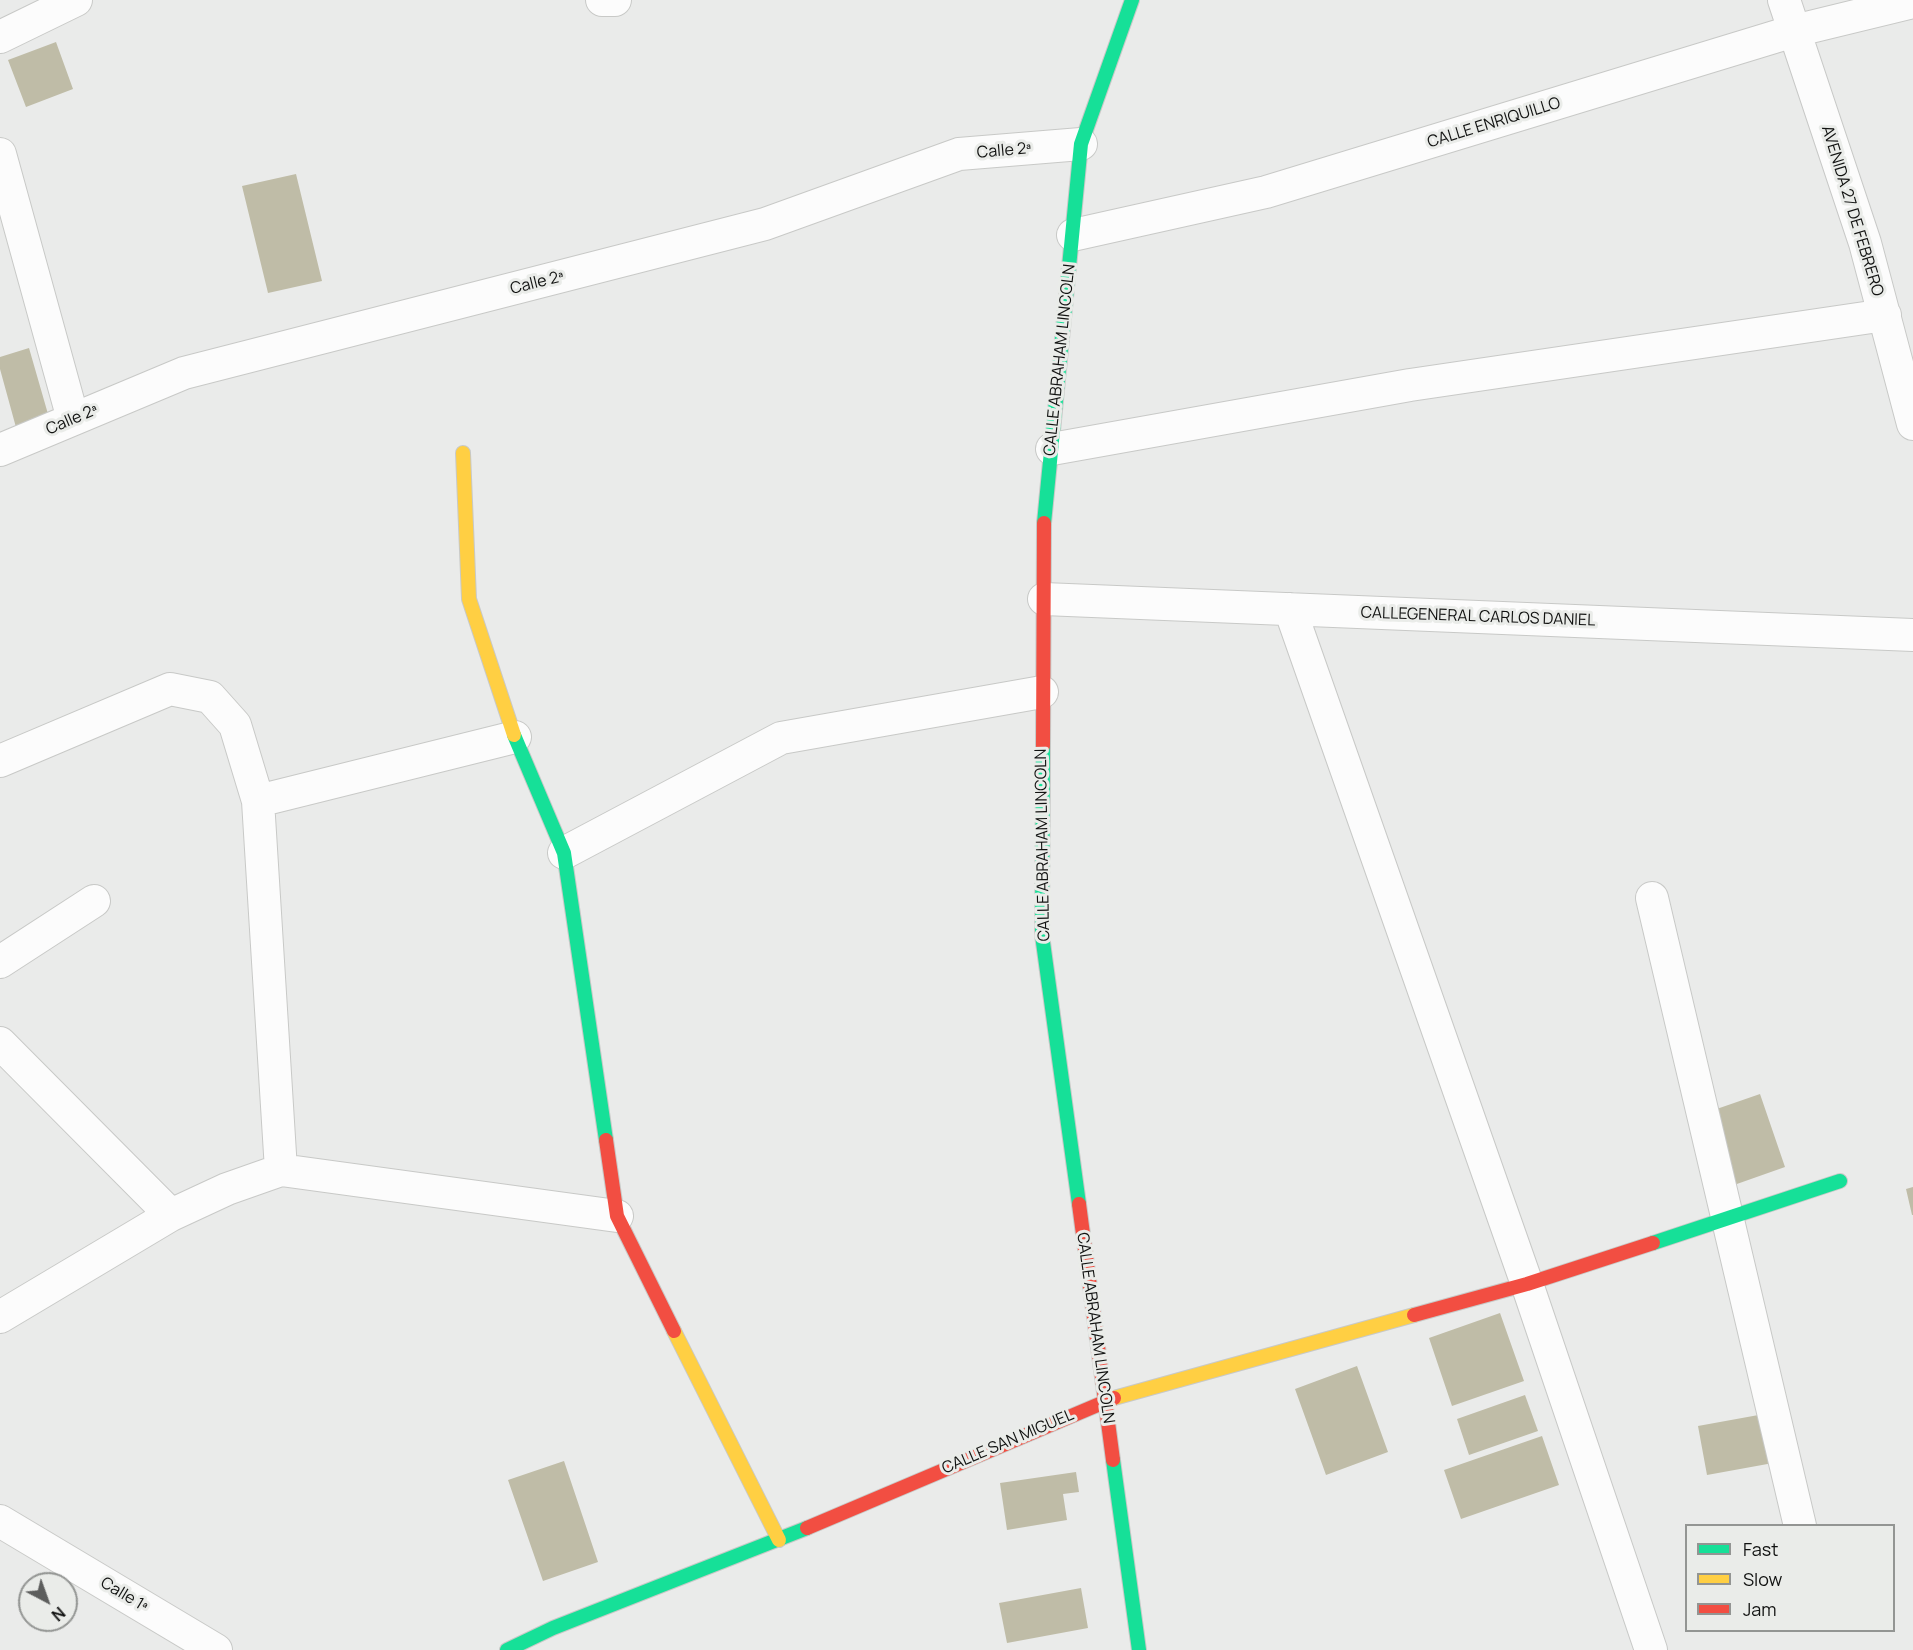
<!DOCTYPE html>
<html>
<head>
<meta charset="utf-8">
<style>
  body { margin:0 }
  #map { position:relative; width:1913px; height:1650px; overflow:hidden; background:#eaebea; font-family:Manrope,sans-serif }
  canvas { display:block }
  .legend { position:absolute; left:1685px; top:1524px; width:210px; height:108px; box-sizing:border-box; background:#eaece9; border:2px solid #939593; margin:0; padding:8px 10px; list-style:none; font-size:18px; color:#111211 }
  .legend li { display:flex; align-items:center; gap:12px; height:30px }
  .legend b { width:30px; border:2px solid #939593 }
  .north { position:absolute; left:18px; top:1572px; width:60px; height:60px; box-sizing:border-box; background:#eaece9; border:2px solid #939593; border-radius:50%; rotate:139deg; font-size:16px; font-weight:700; line-height:24px; text-align:center; color:#111211 }
  .north::after { content:''; display:block; margin:auto; width:21px; height:27px; background:#5d5e5d; clip-path:polygon(50% 0,100% 100%,50% 72%,0 100%) }
</style>
</head>
<body>
<div id="map">
<canvas width="1913" height="1650"></canvas>
<ul class="legend">
<li><b style="height:8px;background:#16e098"></b>Fast</li>
<li><b style="height:8px;background:#ffcf43"></b>Slow</li>
<li><b style="height:8px;background:#f24e42"></b>Jam</li>
</ul>
<div class="north">N</div>
</div>
<script>
const c = document.querySelector('canvas').getContext('2d');
c.lineJoin = 'round';
function fillPath(path, color) { c.fillStyle = color; c.fill(path, 'evenodd'); }
function stroke(path, color, width, dash) { c.strokeStyle = color; c.lineWidth = width; c.lineCap = dash ? 'butt' : 'round'; c.setLineDash(dash || []); c.stroke(path); }
function drawText(font, color, halo, rows, align = 'center') {
  c.font = font + ' Manrope,sans-serif'; c.lineWidth = 6; c.setLineDash([]); c.textBaseline = 'middle'; c.strokeStyle = halo; c.fillStyle = color; for (const [text, x, y, turn = 0] of rows) {
    c.save(); c.translate(x, y); c.rotate((+turn || 0) * Math.PI / 180); c.textAlign = isNaN(turn) ? turn : align; if (halo) c.strokeText(text, 0, 0); c.fillText(text, 0, 0); c.restore();
  }
}
fillPath(new Path2D(`
  M 56,42 L 73,89 L 26,107 L 8,60 Z
  M 296,174 L 322,281 L 268,293 L 242,186 Z
  M 29,348 L 50,421 L 17,431 L 0,369 L 0,357 Z
  M 1760,1094 L 1785,1167 L 1734,1185 L 1708,1112 Z
  M 1913,1187 L 1913,1215 L 1912,1215 L 1906,1189 Z
  M 1500,1313 L 1524,1381 L 1452,1406 L 1429,1338 Z
  M 1357,1366 L 1388,1452 L 1326,1475 L 1295,1389 Z
  M 1525,1395 L 1538,1431 L 1469,1455 L 1457,1419 Z
  M 1764,1414 L 1773,1463 L 1707,1475 L 1698,1426 Z
  M 1542,1436 L 1559,1485 L 1461,1519 L 1444,1470 Z
  M 564,1461 L 598,1562 L 543,1581 L 508,1480 Z
  M 1076,1472 L 1079,1492 L 1063,1494 L 1067,1520 L 1007,1530 L 1000,1483 Z
  M 1081,1588 L 1088,1628 L 1007,1643 L 999,1603 Z`), '#bfbca7');
const street = new Path2D(`
  M 602,0 L 615,0
  M 1784,0 L 1865,243 L 1913,424
  M 0,37 L 76,0
  M 0,154 L 73,419
  M 1073,235 L 1266,192 L 1794,31 L 1913,2
  M 1052,449 L 1410,385 L 1885,315
  M 0,450 L 184,373 L 765,224 L 959,154 L 1081,144
  M 1044,599 L 1913,635
  M 1290,609 L 1527,1284 L 1651,1650
  M 0,761 L 170,689 L 210,697 L 235,725 L 258,801 L 281,1170
  M 258,801 L 515,737
  M 564,853 L 781,738 L 1042,692
  M 1652,898 L 1800,1526
  M 0,962 L 94,901
  M 0,1043 L 171,1215
  M 0,1317 L 171,1215 L 227,1189 L 281,1170 L 617,1216
  M 0,1521 L 216,1650`);
const fast = new Path2D(`
  M 1044,523 L 1081,144 L 1132,0
  M 514,735 L 564,853 L 606,1140
  M 1043,746 L 1042,935 L 1079,1204
  M 1653,1243 L 1840,1181
  M 1113,1460 L 1139,1650
  M 507,1650 L 553,1628 L 807,1528`);
const slow = new Path2D(`
  M 463,453 L 469,599 L 514,735
  M 674,1331 L 779,1540
  M 1114,1398 L 1414,1315`);
const jam = new Path2D(`
  M 1043,746 L 1044,523
  M 606,1140 L 617,1216 L 674,1331
  M 1079,1204 L 1113,1460
  M 1414,1315 L 1527,1284 L 1653,1243
  M 807,1528 L 1114,1398`);
stroke(street, '#c8c9c7', 34);
stroke(fast, '#c8c9c7', 16);
stroke(slow, '#c8c9c7', 16);
stroke(jam, '#c8c9c7', 16);
stroke(street, '#fcfcfc', 32);
stroke(fast, '#16e098', 14);
stroke(slow, '#ffcf43', 14);
stroke(jam, '#f24e42', 14);
drawText('16px', '#111211', '#eaece9', [
  ["CALLE ENRIQUILLO",1494,123,-17],
  ["Calle 2ª",1004,151,-5],
  ["AVENIDA 27 DE FEBRERO",1852,211,73],
  ["Calle 2ª",537,283,-14],
  ["CALLE ABRAHAM LINCOLN",1060,360,-84],
  ["Calle 2ª",72,420,-23],
  ["CALLEGENERAL CARLOS DANIEL",1478,617,2],
  ["CALLE ABRAHAM LINCOLN",1043,845,-91],
  ["CALLE ABRAHAM LINCOLN",1095,1328,82],
  ["CALLE SAN MIGUEL",1008,1442,-23],
  ["Calle 1ª",124,1595,31]
]);
</script>
</body>
</html>
